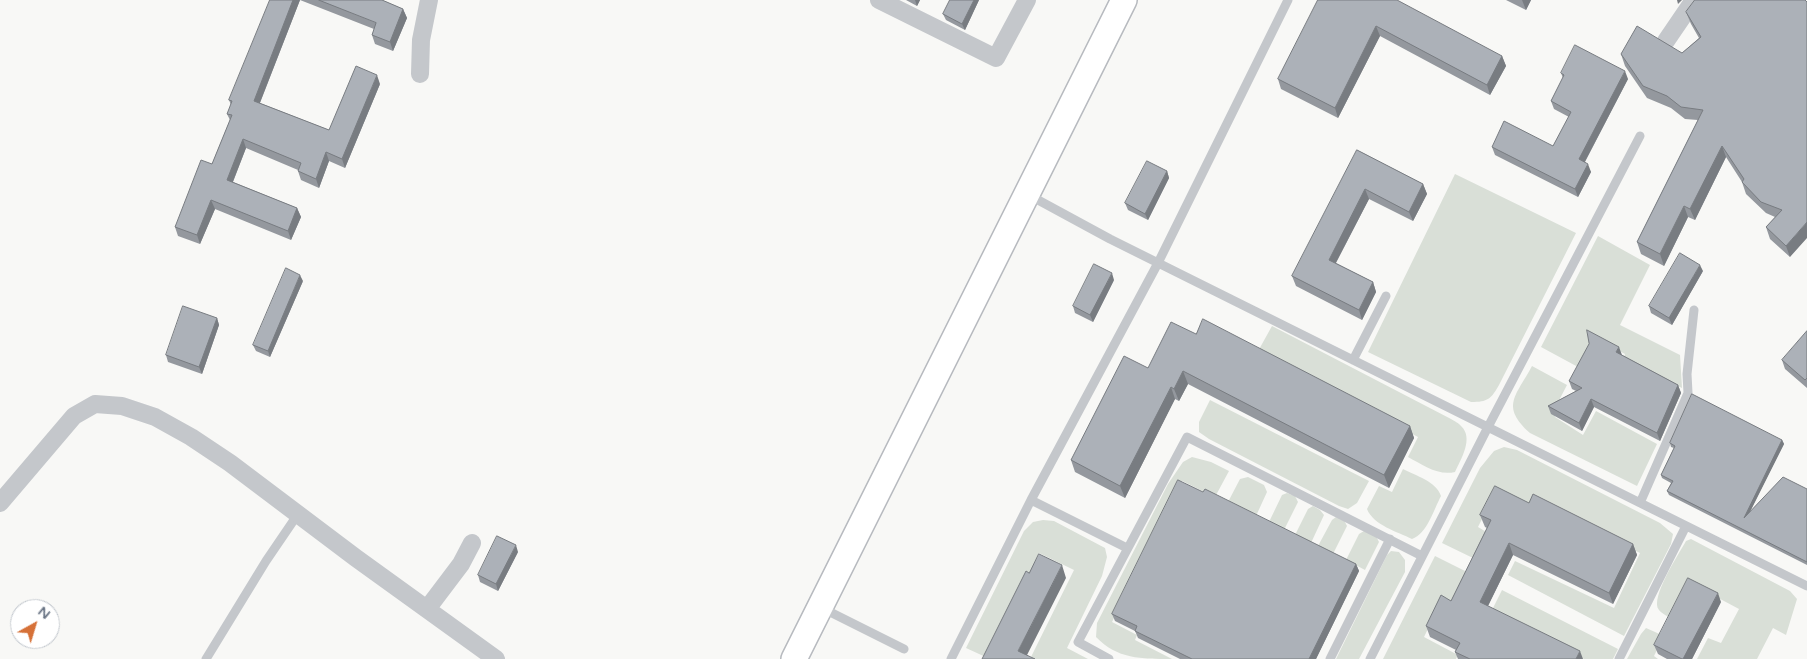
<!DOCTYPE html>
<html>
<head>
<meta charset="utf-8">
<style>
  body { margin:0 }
  #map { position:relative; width:1807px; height:659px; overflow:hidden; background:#f8f8f6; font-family:"Varela Round",sans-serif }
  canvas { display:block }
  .north { position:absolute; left:10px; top:599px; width:50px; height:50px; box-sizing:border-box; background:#fff; border:1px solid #c3c8ce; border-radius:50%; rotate:39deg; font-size:14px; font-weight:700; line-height:20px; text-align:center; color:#6a7585 }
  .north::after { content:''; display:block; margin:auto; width:18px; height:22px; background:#d67138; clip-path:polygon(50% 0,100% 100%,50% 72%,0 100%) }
</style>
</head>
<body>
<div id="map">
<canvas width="1807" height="659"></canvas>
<div class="north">N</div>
</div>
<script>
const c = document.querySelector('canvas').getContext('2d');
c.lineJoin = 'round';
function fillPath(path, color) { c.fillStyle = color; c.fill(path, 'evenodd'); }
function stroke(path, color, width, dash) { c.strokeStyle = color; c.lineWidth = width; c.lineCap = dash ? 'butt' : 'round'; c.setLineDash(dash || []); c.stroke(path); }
fillPath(new Path2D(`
  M 1455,174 L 1576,233 L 1499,385 C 1491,399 1488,402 1471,402 L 1368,352 Z
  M 1598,236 L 1650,265 L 1620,325 L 1680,355 L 1682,388 L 1623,359 L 1625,354 L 1597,339 L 1578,367 L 1541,347 Z
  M 1272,326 L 1451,419 C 1454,421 1459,423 1461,426 C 1474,438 1461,459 1455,472 C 1438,476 1423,465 1408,457 L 1418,437 L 1257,353 Z
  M 1532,366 L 1567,385 L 1554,410 L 1555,417 L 1583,435 L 1596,411 L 1657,444 L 1637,486 L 1530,433 C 1500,406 1516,396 1532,366 Z
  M 1210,400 L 1369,481 L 1357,503 L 1348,509 L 1339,506 L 1209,439 L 1199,432 L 1199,422 Z
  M 1504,447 L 1517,450 L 1660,523 L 1673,534 L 1671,544 L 1624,636 L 1508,575 L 1515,561 L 1614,608 L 1640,553 L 1535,501 L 1532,508 L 1496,491 L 1478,527 L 1488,533 L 1475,559 L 1442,543 L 1480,468 L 1494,451 Z
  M 1192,457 L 1211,462 L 1229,471 L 1215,497 L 1182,481 L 1112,622 L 1137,635 L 1135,640 L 1172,659 C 1141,659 1117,659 1096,637 L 1097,623 L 1168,484 L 1183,462 Z
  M 1403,469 C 1416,476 1436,481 1441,496 C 1434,509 1427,534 1412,539 C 1398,532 1373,525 1367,509 L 1379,486 L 1392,492 Z
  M 1248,477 L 1264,485 L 1267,492 L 1256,516 L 1228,502 L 1240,479 Z
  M 1287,493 L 1295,496 L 1298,502 L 1284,530 L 1269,522 L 1282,495 Z
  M 1313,506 L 1320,510 L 1324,515 L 1311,543 L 1295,535 L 1308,509 Z
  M 1336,517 L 1344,520 L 1347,526 L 1333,554 L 1318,546 L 1332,520 Z
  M 1043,520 L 1054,521 L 1105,548 L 1107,557 L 1102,576 L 1067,648 L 1088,659 L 1030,659 L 1074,570 L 1039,553 L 990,659 L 966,648 L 1024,531 L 1033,522 Z
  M 1364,531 L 1376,536 L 1379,542 L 1365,570 L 1346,560 L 1359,534 Z
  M 1691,539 L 1790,591 L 1797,599 L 1786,635 L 1773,628 L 1757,659 L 1697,659 L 1708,638 L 1721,643 L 1739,609 L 1692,584 L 1672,619 C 1669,617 1662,614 1659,610 C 1649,599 1680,552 1686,541 Z
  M 1391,551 L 1399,552 L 1405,560 L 1405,572 L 1359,659 L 1336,659 L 1387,555 Z
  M 1435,556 L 1469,573 L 1452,604 L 1442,600 L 1424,637 L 1458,655 L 1456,659 L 1383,659 Z
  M 1502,590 L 1618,649 L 1613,659 L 1584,659 L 1491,612 Z
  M 1646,628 L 1664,636 L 1654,656 L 1658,659 L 1627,659 L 1641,634 Z`), '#d9dfd7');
const secondary = new Path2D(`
  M 794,659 L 1124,0`);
stroke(secondary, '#b7babf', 28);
stroke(new Path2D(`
  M 1027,194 L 1110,239 L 1807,586
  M 1353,360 L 1386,296
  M 1031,500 L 1127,548
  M 1640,503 L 1688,393 L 1687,374 L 1694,310
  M 822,608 L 904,649
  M 206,659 L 266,561 L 298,514
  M 951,659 L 1031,500 L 1158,263 L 1288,0
  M 1109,659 L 1078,642 L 1187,437 L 1422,556
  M 1330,659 L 1390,539
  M 1370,659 L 1488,427 L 1640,136
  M 1619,659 L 1686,526`), '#c4c7cb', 9);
stroke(new Path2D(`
  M 879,0 L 996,58 L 1027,0
  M 1666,41 L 1694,0
  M 420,74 L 421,40 L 429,0
  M 0,503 L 74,416 L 95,404 L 122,406 L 155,417 L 191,437 L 230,463 L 356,558 L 496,659
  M 427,609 L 461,564 L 472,543`), '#c4c7cb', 18);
stroke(secondary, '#fff', 25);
fillPath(new Path2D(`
  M 270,0 L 300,0 L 260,103 L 329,130 L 380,84 L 345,168 L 329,161 L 319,188 L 301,180 L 298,171 L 298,170 L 246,148 L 233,182 L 297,208 L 301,217 L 291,240 L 215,209 L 200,244 L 178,236 L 175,227 L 212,164 L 230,120 L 227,114 L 231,105 L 229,100 Z
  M 300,0 L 382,0 L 403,9 L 407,18 L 393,51 L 375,44 L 372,35 L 374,29 Z
  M 906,0 L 920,0 L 917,6 Z
  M 950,0 L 979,0 L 965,30 L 946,20 L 943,14 Z
  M 1318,0 L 1502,56 L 1506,66 L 1490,95 L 1380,36 L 1338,118 L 1281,89 L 1278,79 Z
  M 1506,0 L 1531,0 L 1526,10 Z
  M 1805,0 L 1790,257 L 1770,239 L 1766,227 L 1775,217 L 1766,213 L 1746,194 L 1742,182 L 1726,157 L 1695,220 L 1688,217 L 1664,266 L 1641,254 L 1637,242 L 1698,120 L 1685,119 L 1671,108 L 1647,98 L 1625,66 L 1621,54 L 1682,53 L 1699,38 L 1691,24 L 1686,12 Z
  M 1561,73 L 1628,79 L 1585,162 L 1591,172 L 1578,197 L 1495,155 L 1492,147 L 1553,146 L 1569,117 L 1554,109 L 1551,101 L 1563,78 Z
  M 1357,150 L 1423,184 L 1427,194 L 1413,221 L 1369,199 L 1336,263 L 1373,282 L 1376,292 L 1362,320 L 1296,286 L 1292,276 Z
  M 1167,171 L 1169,178 L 1148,220 L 1128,210 L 1125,203 Z
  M 1703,271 L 1672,325 L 1651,313 L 1649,306 Z
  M 1114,280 L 1093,322 L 1075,313 L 1073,306 Z
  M 303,281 L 270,357 L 256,351 L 253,345 Z
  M 217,318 L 219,325 L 202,374 L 168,362 L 166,355 Z
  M 1807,331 L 1807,388 L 1785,369 L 1782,360 Z
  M 1196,334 L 1410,426 L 1414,438 L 1389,488 L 1188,384 L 1179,401 L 1175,399 L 1125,498 L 1075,472 L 1071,460 L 1148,368 Z
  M 1622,355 L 1678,385 L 1681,393 L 1660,441 L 1594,407 L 1582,431 L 1551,414 L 1548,406 L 1576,391 L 1572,389 L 1569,381 Z
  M 1782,440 L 1784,444 L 1750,511 L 1807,489 L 1807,565 L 1669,495 L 1667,491 L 1671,483 L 1662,478 L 1661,475 L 1674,448 L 1671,447 L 1670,443 Z
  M 1203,492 L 1356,564 L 1359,571 L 1316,659 L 1180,659 L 1138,638 L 1135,631 L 1115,621 L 1112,614 Z
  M 1529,503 L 1633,544 L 1637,555 L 1613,604 L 1513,555 L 1488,606 L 1583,659 L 1458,659 L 1455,652 L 1456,650 L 1430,637 L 1426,626 L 1451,601 L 1487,528 L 1485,527 L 1480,515 Z
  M 518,552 L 498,591 L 480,582 L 478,575 Z
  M 1721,602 L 1692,659 L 1667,659 L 1658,654 L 1654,645 Z`), '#94989e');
fillPath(new Path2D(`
  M 293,0 L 300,0 L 257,110 L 254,101 Z
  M 915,0 L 920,0 L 917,6 Z
  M 974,0 L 979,0 L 965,30 L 962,24 Z
  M 1522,0 L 1531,0 L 1526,10 Z
  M 1677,0 L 1682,0 L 1678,4 Z
  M 403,9 L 407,18 L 393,51 L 390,42 Z
  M 1376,26 L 1380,36 L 1338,118 L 1335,108 Z
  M 1502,56 L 1506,66 L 1490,95 L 1487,85 Z
  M 1625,71 L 1628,79 L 1582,167 L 1579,159 Z
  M 377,75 L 380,84 L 345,168 L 342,159 Z
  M 243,139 L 246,148 L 230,189 L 227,180 Z
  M 1722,146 L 1726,157 L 1695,220 L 1690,209 Z
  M 326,152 L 329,161 L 319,188 L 316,179 Z
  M 1588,164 L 1591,172 L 1578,197 L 1575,189 Z
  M 1167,171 L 1169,178 L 1148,220 L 1145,214 Z
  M 1423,184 L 1427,194 L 1413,221 L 1409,212 Z
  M 1365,189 L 1369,199 L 1332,270 L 1329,260 Z
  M 211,200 L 215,209 L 200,244 L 197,235 Z
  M 1684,206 L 1688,217 L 1664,266 L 1660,254 Z
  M 297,208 L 301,217 L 291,240 L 288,231 Z
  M 1807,222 L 1807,238 L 1790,257 L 1786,246 Z
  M 1700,265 L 1703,271 L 1672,325 L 1669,318 Z
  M 1112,273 L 1114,280 L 1093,322 L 1090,315 Z
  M 300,275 L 303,281 L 270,357 L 268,351 Z
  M 1373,282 L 1376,292 L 1362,320 L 1359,310 Z
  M 217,318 L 219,325 L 202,374 L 199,367 Z
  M 1619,347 L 1622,355 L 1619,360 L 1616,352 Z
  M 1183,371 L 1188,384 L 1179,401 L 1174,389 Z
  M 1678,385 L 1681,393 L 1660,441 L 1657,433 Z
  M 1171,387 L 1175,399 L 1125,498 L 1120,486 Z
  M 1591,399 L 1594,407 L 1582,431 L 1579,423 Z
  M 1410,426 L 1414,438 L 1389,488 L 1384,475 Z
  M 1782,440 L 1784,444 L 1745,522 L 1744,518 Z
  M 1509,543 L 1513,555 L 1484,614 L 1480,602 Z
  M 1633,544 L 1637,555 L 1613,604 L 1609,593 Z
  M 516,545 L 518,552 L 498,591 L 496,584 Z
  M 1356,564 L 1359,571 L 1316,659 L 1309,659 Z
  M 1062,565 L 1066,578 L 1025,659 L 1018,651 Z
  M 1718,593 L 1721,602 L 1692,659 L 1683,659 Z
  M 1580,651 L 1583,659 L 1576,659 Z`), '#787c81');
const building = new Path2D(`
  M 270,0 L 293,0 L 254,101 L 329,130 L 356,66 L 377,75 L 342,159 L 326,152 L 316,179 L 298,171 L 301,163 L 243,139 L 227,180 L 297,208 L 288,231 L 211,200 L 197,235 L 175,227 L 201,160 L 212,164 L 232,115 L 227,114 L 232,101 L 229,100 Z
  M 319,0 L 382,0 L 403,9 L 390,42 L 372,35 L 376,23 Z
  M 950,0 L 974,0 L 962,24 L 943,14 Z
  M 1318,0 L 1397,0 L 1502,56 L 1487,85 L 1376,26 L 1335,108 L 1278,79 Z
  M 1695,0 L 1805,0 L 1807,2 L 1807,222 L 1786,246 L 1766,227 L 1782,210 L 1761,202 L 1742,182 L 1744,179 L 1722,146 L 1690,209 L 1684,206 L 1660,254 L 1637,242 L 1703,110 L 1681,107 L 1667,96 L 1643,86 L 1621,54 L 1637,26 L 1682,53 L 1701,37 L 1686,12 Z
  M 1575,45 L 1625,71 L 1579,159 L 1588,164 L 1575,189 L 1492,147 L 1504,121 L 1553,146 L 1571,112 L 1551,101 L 1564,75 L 1561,73 Z
  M 1357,150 L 1423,184 L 1409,212 L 1365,189 L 1329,260 L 1373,282 L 1359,310 L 1292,276 Z
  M 1147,161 L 1167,171 L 1145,214 L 1125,203 Z
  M 1680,253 L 1700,265 L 1669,318 L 1649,306 Z
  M 1094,264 L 1112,273 L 1090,315 L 1073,306 Z
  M 286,268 L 300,275 L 268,351 L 253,345 Z
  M 183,306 L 217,318 L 199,367 L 166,355 Z
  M 1203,319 L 1410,426 L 1384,475 L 1183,371 L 1174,389 L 1171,387 L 1120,486 L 1071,460 L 1124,356 L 1148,368 L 1171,322 L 1196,334 Z
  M 1587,330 L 1619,347 L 1616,352 L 1678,385 L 1657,433 L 1591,399 L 1579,423 L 1548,406 L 1582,388 L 1569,381 L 1589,344 Z
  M 1807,331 L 1807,378 L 1805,380 L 1782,360 Z
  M 1692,394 L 1782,440 L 1744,518 L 1783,477 L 1807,489 L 1807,562 L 1667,491 L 1673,481 L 1661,475 L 1675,446 L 1670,443 Z
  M 1178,480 L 1203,492 L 1205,489 L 1356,564 L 1309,659 L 1192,659 L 1135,631 L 1137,626 L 1112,614 Z
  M 1495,486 L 1529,503 L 1533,494 L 1633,544 L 1609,593 L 1509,543 L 1480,602 L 1580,651 L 1576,659 L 1470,659 L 1455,652 L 1460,643 L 1426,626 L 1441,595 L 1451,601 L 1491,520 L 1480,515 Z
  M 497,536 L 516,545 L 496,584 L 478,575 Z
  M 1039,554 L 1062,565 L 1018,651 L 1035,659 L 982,659 L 1026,571 L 1029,573 Z
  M 1688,578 L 1718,593 L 1683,659 L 1682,659 L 1654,645 Z`);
fillPath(building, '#acb1b8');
stroke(building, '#787c81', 1);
</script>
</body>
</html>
